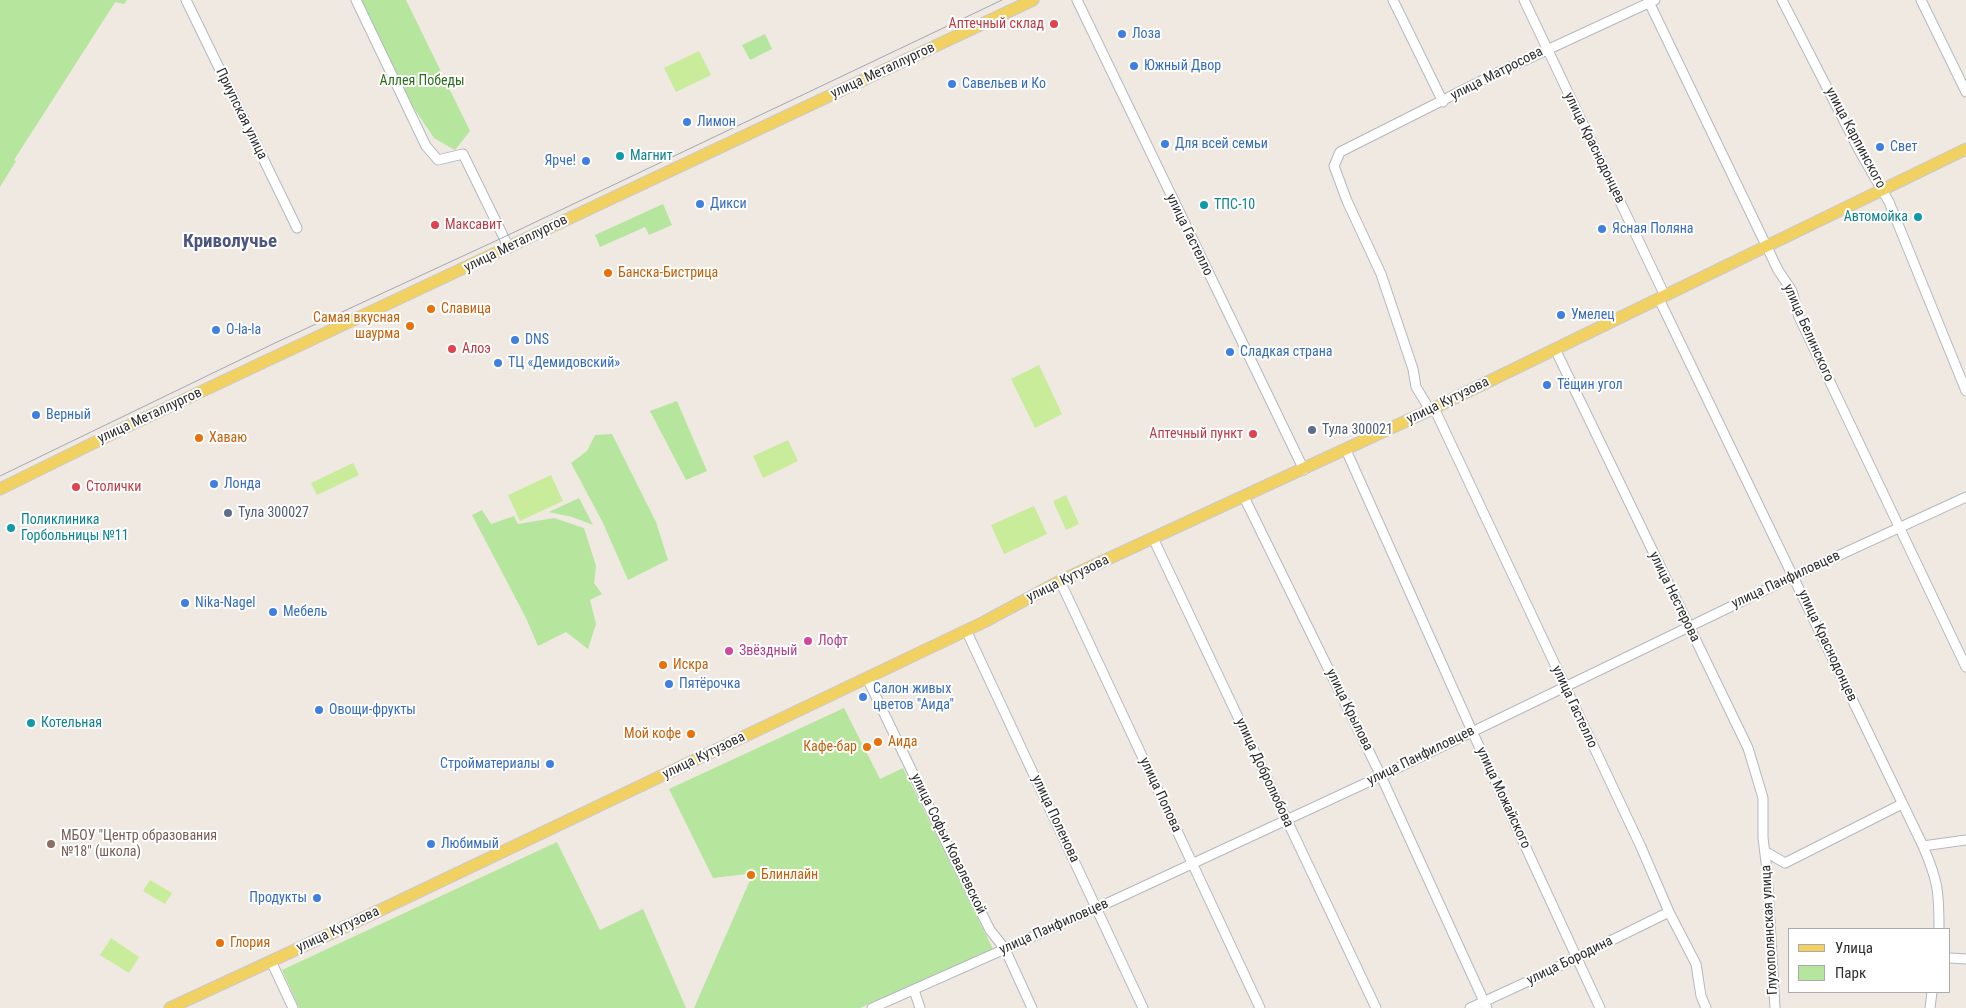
<!DOCTYPE html>
<html>
<head>
<meta charset="utf-8">
<style>
  body { margin:0 }
  #map { position:relative; width:1966px; height:1008px; overflow:hidden; background:#efe9e1; font-family:"Roboto Condensed",sans-serif }
  canvas { display:block }
  .legend { position:absolute; left:1788px; top:928px; width:162px; height:65px; box-sizing:border-box; background:#fff; border:1px solid #ababab; margin:0; padding:6px 9px; list-style:none; font-size:15px; color:#2e2e2e }
  .legend li { display:flex; align-items:center; gap:10px; height:25px }
  .legend b { width:25px; border:1px solid #ababab }
</style>
</head>
<body>
<div id="map">
<canvas width="1966" height="1008"></canvas>
<ul class="legend">
<li><b style="height:6px;background:#f2d163"></b>Улица</li>
<li><b style="height:14px;background:#b6e59e"></b>Парк</li>
</ul>
</div>
<script>
const c = document.querySelector('canvas').getContext('2d');
c.lineJoin = 'round';
function fillPath(path, color) { c.fillStyle = color; c.fill(path, 'evenodd'); }
function stroke(path, color, width, dash) { c.strokeStyle = color; c.lineWidth = width; c.lineCap = dash ? 'butt' : 'round'; c.setLineDash(dash || []); c.stroke(path); }
function drawText(font, color, halo, rows, align = 'center') {
  c.font = font + ' "Roboto Condensed",sans-serif'; c.lineWidth = 4; c.setLineDash([]); c.textBaseline = 'middle'; c.strokeStyle = halo; c.fillStyle = color; for (const [text, x, y, turn = 0] of rows) {
    c.save(); c.translate(x, y); c.rotate((+turn || 0) * Math.PI / 180); c.textAlign = isNaN(turn) ? turn : align; if (halo) c.strokeText(text, 0, 0); c.fillText(text, 0, 0); c.restore();
  }
}
fillPath(new Path2D(`
  M 0,0 L 127,0 L 124,4 L 115,2 L 114,4 L 14,160 L 16,161 L 0,187 Z
  M 361,0 L 406,0 L 470,131 L 455,150 L 434,138 L 403,92 Z
  M 765,34 L 772,49 L 750,60 L 742,45 Z
  M 663,204 L 672,225 L 649,235 L 645,227 L 600,247 L 595,235 Z
  M 677,401 L 707,471 L 686,480 L 650,411 Z
  M 612,434 L 656,522 L 668,560 L 628,580 L 603,523 L 571,463 L 587,451 L 595,435 Z
  M 579,498 L 593,525 L 572,517 L 549,512 Z
  M 482,510 L 491,524 L 514,516 L 518,524 L 554,518 L 584,528 L 596,566 L 594,583 L 602,594 L 590,600 L 596,624 L 588,649 L 566,632 L 538,646 L 526,618 L 472,515 Z
  M 844,708 L 880,779 L 903,768 L 993,949 L 860,1008 L 694,1008 L 751,878 L 747,874 L 713,878 L 669,789 Z
  M 557,842 L 600,930 L 643,909 L 686,1008 L 299,1008 L 282,970 Z`), '#b6e59e');
fillPath(new Path2D(`
  M 699,51 L 711,75 L 676,92 L 664,68 Z
  M 1039,365 L 1062,414 L 1035,428 L 1011,379 Z
  M 788,440 L 798,461 L 763,478 L 753,456 Z
  M 353,463 L 359,475 L 317,495 L 311,483 Z
  M 551,475 L 563,501 L 520,521 L 508,495 Z
  M 1066,495 L 1079,524 L 1066,530 L 1053,501 Z
  M 1034,506 L 1047,534 L 1004,554 L 991,525 Z
  M 150,880 L 172,893 L 165,904 L 143,891 Z
  M 111,938 L 139,957 L 129,973 L 100,955 Z`), '#c9ec9a');
const minor = new Path2D(`
  M 186,0 L 297,228
  M 356,0 L 426,146 L 438,160 L 463,154 L 509,248
  M 1077,0 L 1304,470
  M 1393,0 L 1443,102
  M 1524,0 L 1665,296
  M 1648,0 L 1778,270 L 1792,291 L 1799,317 L 1966,667
  M 1782,0 L 1860,152 L 1889,202 L 1966,391
  M 1921,0 L 1966,92
  M 1659,299 L 1923,846 L 1966,840
  M 1555,349 L 1748,748 L 1763,798 L 1763,838 L 1767,870 L 1775,1008
  M 1434,408 L 1641,847 L 1669,912 L 1696,964 L 1701,996 L 1706,1008
  M 1430,410 L 1416,387 L 1413,369 L 1381,274 L 1347,201 L 1334,166 L 1340,152 L 1495,74 L 1655,0
  M 1346,450 L 1472,731 L 1600,1008
  M 1244,497 L 1381,776 L 1487,1008
  M 1153,538 L 1376,1008
  M 1060,581 L 1260,1008
  M 966,630 L 1143,1008
  M 867,678 L 947,844 L 990,930 L 1005,949 L 1032,1008
  M 1923,846 C 1938,881 1939,891 1939,929
  M 1766,852 L 1785,863 L 1902,804
  M 1950,958 L 1966,959
  M 271,961 L 293,1008
  M 914,990 L 920,1008
  M 872,1008 L 1097,908 L 1381,776 L 1794,576 L 1966,497
  M 1470,1008 L 1533,979 L 1669,912
  M 1930,1008 L 1932,992`);
const major = new Path2D(`
  M 0,489 L 128,426 L 1033,0
  M 170,1008 L 349,925 L 984,622 L 1060,581 L 1430,410 L 1966,149`);
stroke(minor, '#b4b7c1', 11);
stroke(major, '#c9c9c9', 13);
stroke(minor, '#fff', 9);
stroke(major, '#f2d163', 11);
stroke(new Path2D(`
  M 0,476 L 277,342 L 504,237 L 1002,0`), '#a3a6b8', 1);
for (const [x, y, r, color] of [
  [1054,24,5,"#e0444e"],
  [1122,34,5,"#3f7fe0"],
  [1134,66,5,"#3f7fe0"],
  [952,84,5,"#3f7fe0"],
  [687,122,5,"#3f7fe0"],
  [1165,144,5,"#3f7fe0"],
  [1880,147,5,"#3f7fe0"],
  [620,156,5,"#0f9aa8"],
  [586,161,5,"#3f7fe0"],
  [700,204,5,"#3f7fe0"],
  [1204,205,5,"#0f9aa8"],
  [1918,217,5,"#0f9aa8"],
  [435,225,5,"#e0444e"],
  [1602,229,5,"#3f7fe0"],
  [608,273,5,"#e8710a"],
  [431,309,5,"#e8710a"],
  [1561,315,5,"#3f7fe0"],
  [410,326,5,"#e8710a"],
  [216,330,5,"#3f7fe0"],
  [515,340,5,"#3f7fe0"],
  [452,349,5,"#e0444e"],
  [1230,352,5,"#3f7fe0"],
  [498,363,5,"#3f7fe0"],
  [1547,385,5,"#3f7fe0"],
  [36,415,5,"#3f7fe0"],
  [1312,430,5,"#5c6f8a"],
  [1253,434,5,"#e0444e"],
  [199,438,5,"#e8710a"],
  [214,484,5,"#3f7fe0"],
  [76,487,5,"#e0444e"],
  [228,513,5,"#5c6f8a"],
  [11,528,5,"#0f9aa8"],
  [185,603,5,"#3f7fe0"],
  [273,612,5,"#3f7fe0"],
  [808,641,5,"#d1479c"],
  [729,651,5,"#d1479c"],
  [663,665,5,"#e8710a"],
  [669,684,5,"#3f7fe0"],
  [863,697,5,"#3f7fe0"],
  [319,710,5,"#3f7fe0"],
  [31,723,5,"#0f9aa8"],
  [691,734,5,"#e8710a"],
  [878,742,5,"#e8710a"],
  [867,747,5,"#e8710a"],
  [550,764,5,"#3f7fe0"],
  [51,844,5,"#8d6e63"],
  [431,844,5,"#3f7fe0"],
  [751,875,5,"#e8710a"],
  [317,898,5,"#3f7fe0"],
  [220,943,5,"#e8710a"]
]) { const dot = new Path2D(); dot.arc(x, y, r, 0, 2 * Math.PI); c.fillStyle = color; c.fill(dot); stroke(dot, '#fff', 2); }
drawText('14px', '#be3a42', '#fff', [
  ["Аптечный склад",1044,24,"right"],
  ["Максавит",445,225],
  ["Алоэ",462,349],
  ["Аптечный пункт",1243,434,"right"],
  ["Столички",86,487]
], 'left');
drawText('14px', '#366cbe', '#fff', [
  ["Лоза",1132,34],
  ["Южный Двор",1144,66],
  ["Савельев и Ко",962,84],
  ["Лимон",697,122],
  ["Для всей семьи",1175,144],
  ["Свет",1890,147],
  ["Ярче!",576,161,"right"],
  ["Дикси",710,204],
  ["Ясная Поляна",1612,229],
  ["Умелец",1571,315],
  ["O-la-la",226,330],
  ["DNS",525,340],
  ["Сладкая страна",1240,352],
  ["ТЦ «Демидовский»",508,363],
  ["Тёщин угол",1557,385],
  ["Верный",46,415],
  ["Лонда",224,484],
  ["Nika-Nagel",195,603],
  ["Мебель",283,612],
  ["Пятёрочка",679,684],
  ["Салон живых",873,689],
  ["цветов \"Аида\"",873,705],
  ["Овощи-фрукты",329,710],
  ["Стройматериалы",540,764,"right"],
  ["Любимый",441,844],
  ["Продукты",307,898,"right"]
], 'left');
drawText('14px', '#2e2e2e', '#fff', [
  ["улица Металлургов",883,71,-25],
  ["улица Матросова",1497,74,-27],
  ["Приупская улица",241,114,64],
  ["улица Карпинского",1855,138,62],
  ["улица Краснодонцев",1594,148,64],
  ["улица Гастелло",1189,235,64],
  ["улица Металлургов",516,244,-26],
  ["улица Белинского",1808,333,66],
  ["улица Кутузова",1448,401,-26],
  ["улица Металлургов",150,416,-25],
  ["улица Кутузова",1068,579,-26],
  ["улица Панфиловцев",1786,580,-25],
  ["улица Нестерова",1674,597,64],
  ["улица Краснодонцев",1827,646,65],
  ["улица Гастелло",1574,707,65],
  ["улица Крылова",1349,710,64],
  ["улица Кутузова",704,756,-26],
  ["улица Панфиловцев",1421,756,-26],
  ["улица Добролюбова",1264,773,65],
  ["улица Попова",1160,795,65],
  ["улица Можайского",1503,798,65],
  ["улица Поленова",1055,819,65],
  ["улица Софьи Ковалевской",948,844,64],
  ["улица Панфиловцев",1054,927,-24],
  ["улица Кутузова",338,930,-25],
  ["Глухополянская улица",1770,930,-93],
  ["улица Бородина",1570,961,-26]
]);
drawText('14px', '#2c6e1b', '#fff', [
  ["Аллея Победы",422,81]
]);
drawText('14px', '#0d838f', '#fff', [
  ["Магнит",630,156],
  ["ТПС-10",1214,205],
  ["Автомойка",1908,217,"right"],
  ["Поликлиника",21,520],
  ["Горбольницы №11",21,536],
  ["Котельная",41,723]
], 'left');
drawText('14px', '#c56008', '#fff', [
  ["Банска-Бистрица",618,273],
  ["Славица",441,309],
  ["Самая вкусная",400,318,"right"],
  ["шаурма",400,334,"right"],
  ["Хаваю",209,438],
  ["Искра",673,665],
  ["Мой кофе",681,734,"right"],
  ["Аида",888,742],
  ["Кафе-бар",857,747,"right"],
  ["Блинлайн",761,875],
  ["Глория",230,943]
], 'left');
drawText('14px', '#4e5e75', '#fff', [
  ["Тула 300021",1322,430],
  ["Тула 300027",238,513]
], 'left');
drawText('14px', '#b23c85', '#fff', [
  ["Лофт",818,641],
  ["Звёздный",739,651]
], 'left');
drawText('14px', '#785e54', '#fff', [
  ["МБОУ \"Центр образования",61,836],
  ["№18\" (школа)",61,852]
], 'left');
drawText('bold 19px', '#4d5680', '#fff', [
  ["Криволучье",230,242]
]);
</script>
</body>
</html>
